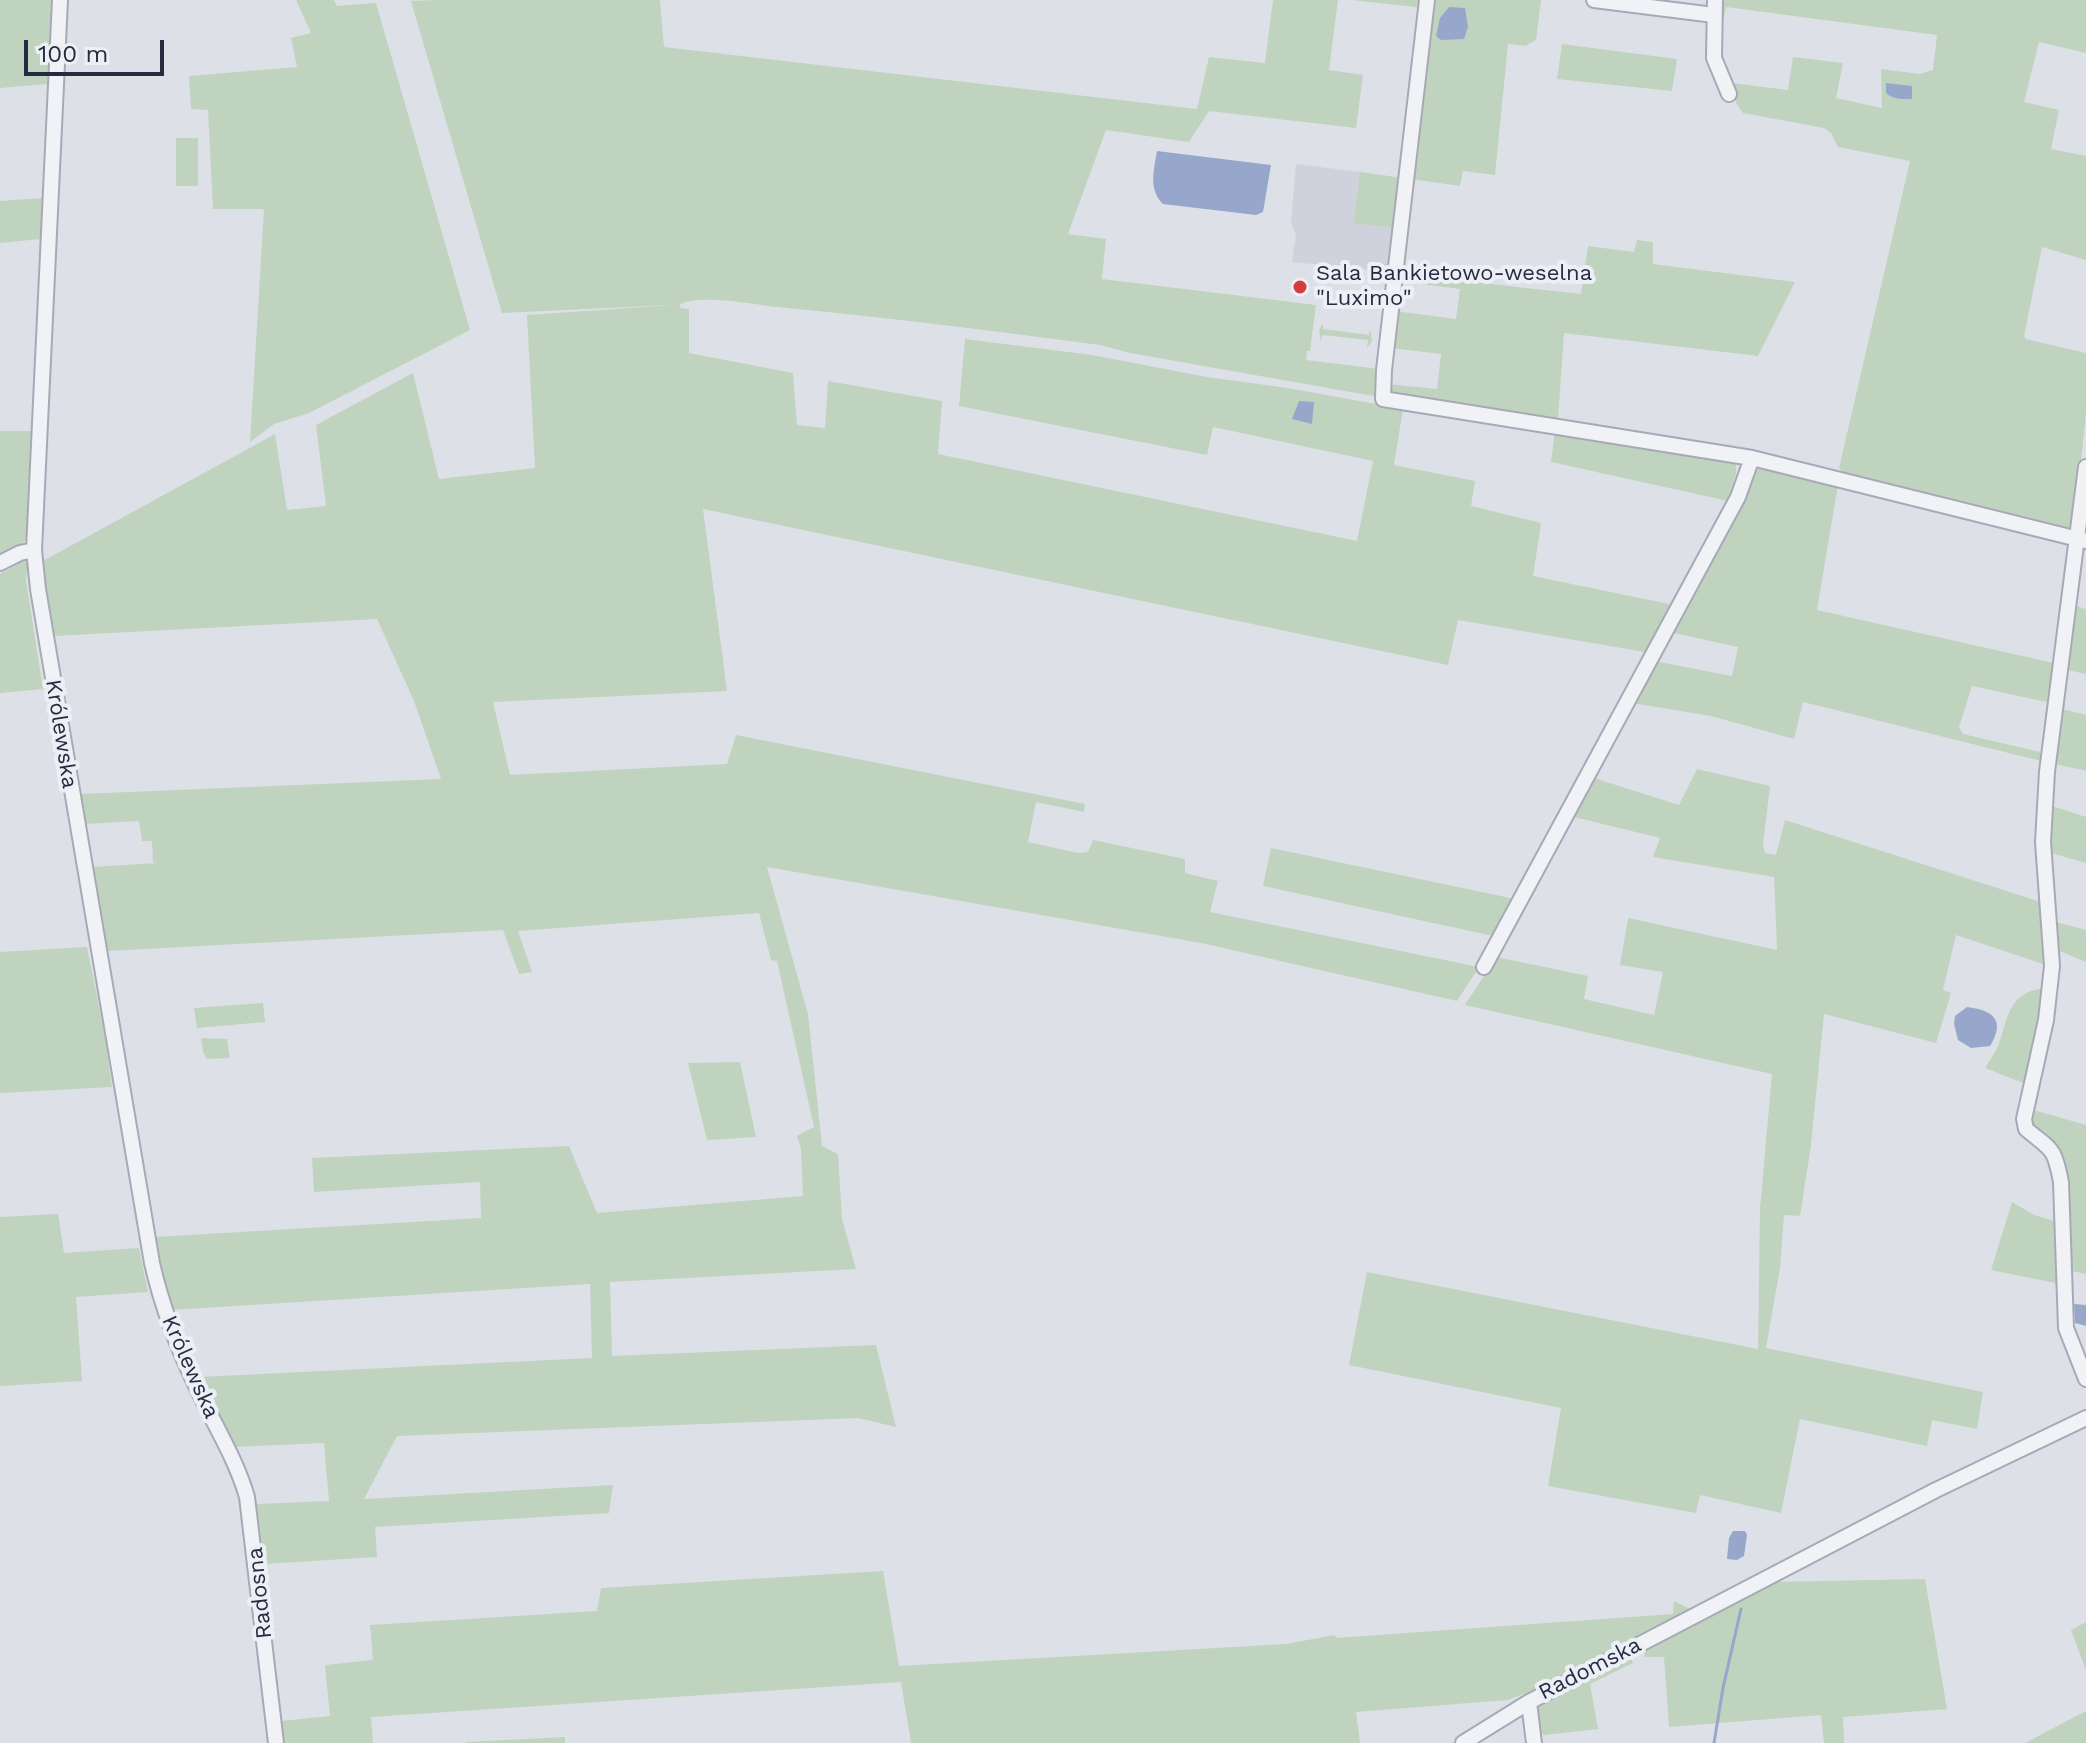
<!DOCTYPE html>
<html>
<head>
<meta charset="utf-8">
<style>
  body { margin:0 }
  #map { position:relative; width:2086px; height:1743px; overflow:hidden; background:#dee0e8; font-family:"Work Sans",sans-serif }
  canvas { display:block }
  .scale { position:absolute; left:24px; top:40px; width:140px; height:36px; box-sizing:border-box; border:4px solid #262b40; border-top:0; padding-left:10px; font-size:24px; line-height:28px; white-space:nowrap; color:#262b40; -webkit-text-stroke:6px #edeff6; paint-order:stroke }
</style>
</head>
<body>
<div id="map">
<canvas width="2086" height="1743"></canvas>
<div class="scale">100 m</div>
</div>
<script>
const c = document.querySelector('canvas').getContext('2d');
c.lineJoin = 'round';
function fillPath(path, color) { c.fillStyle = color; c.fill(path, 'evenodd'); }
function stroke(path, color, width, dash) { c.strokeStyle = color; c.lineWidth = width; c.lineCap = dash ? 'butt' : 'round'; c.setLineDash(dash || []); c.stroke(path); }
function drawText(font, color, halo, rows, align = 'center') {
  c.font = font + ' "Work Sans",sans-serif'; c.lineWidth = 8; c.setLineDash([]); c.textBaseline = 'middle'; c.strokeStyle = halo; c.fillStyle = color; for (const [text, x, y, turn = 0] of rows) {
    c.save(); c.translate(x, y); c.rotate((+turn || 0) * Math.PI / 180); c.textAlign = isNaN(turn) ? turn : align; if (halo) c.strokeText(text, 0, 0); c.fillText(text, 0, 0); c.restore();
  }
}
fillPath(new Path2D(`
  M 1296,164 L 1360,172 L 1353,222 L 1398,228 L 1392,272 L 1292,262 L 1296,236 L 1291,222 Z`), '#cfd2dd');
fillPath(new Path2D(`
  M 0,0 L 53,0 L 47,84 L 0,88 Z
  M 296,0 L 334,0 L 337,6 L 376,3 L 470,330 L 309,413 L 274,424 L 250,442 L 264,209 L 213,209 L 208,110 L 191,109 L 189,76 L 297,67 L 291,38 L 311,33 Z
  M 434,0 L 660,0 L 664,47 L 1197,109 L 1209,57 L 1265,63 L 1273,0 L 1338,0 L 1329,70 L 1363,75 L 1356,128 L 1209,111 L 1189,142 L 1106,130 L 1068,234 L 1106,239 L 1102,279 L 1316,305 L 1310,351 L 1307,351 L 1306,360 L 1380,369 L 1379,397 L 1130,353 L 1100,345 C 993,331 885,317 777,307 C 751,304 704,294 680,304 L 680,308 L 689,309 L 689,353 L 793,373 L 797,425 L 825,428 L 828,381 L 942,401 L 938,454 L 1357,541 L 1373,461 L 1213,427 L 1207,455 L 959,406 L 965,339 L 1092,355 L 1207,377 L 1288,388 L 1403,409 L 1394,465 L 1475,481 L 1471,506 L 1541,523 L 1533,576 L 1674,605 L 1645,652 L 1458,620 L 1448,665 L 703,509 L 727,691 L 493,702 L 510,775 L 727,764 L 736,735 L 1085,804 L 1084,812 L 1036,802 L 1028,842 L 1078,853 L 1088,852 L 1093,840 L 1185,859 L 1185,873 L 1218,881 L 1210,912 L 1479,967 L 1457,1001 L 1201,943 L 767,867 L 808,1014 L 822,1146 L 838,1154 L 842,1219 L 856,1269 L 610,1282 L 612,1356 L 876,1345 L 896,1427 L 858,1418 L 397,1436 L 364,1499 L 613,1485 L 609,1513 L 375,1527 L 377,1557 L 264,1564 L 256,1504 L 329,1501 L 324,1443 L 233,1447 L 198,1377 L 592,1358 L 590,1284 L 170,1310 L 154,1237 L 481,1218 L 480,1182 L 314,1192 L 312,1158 L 569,1146 L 597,1213 L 803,1196 L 801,1148 L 797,1136 L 814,1127 L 777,961 L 771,960 L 759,913 L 518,931 L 532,972 L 519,974 L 503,930 L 107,951 L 92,867 L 158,863 L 153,862 L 152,841 L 142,841 L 139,821 L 85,824 L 81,794 L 441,779 L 414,701 L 377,619 L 54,636 L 43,561 L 275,434 L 287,510 L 326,506 L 316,425 L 413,373 L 439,479 L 535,468 L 527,315 L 672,305 L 502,313 L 411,1 Z
  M 1352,0 L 1424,0 L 1423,8 Z
  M 1433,0 L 1541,0 L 1536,40 L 1525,46 L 1508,44 L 1495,175 L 1463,171 L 1460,186 L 1411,179 Z
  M 1721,0 L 2086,0 L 2086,53 L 2039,42 L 2024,102 L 2059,110 L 2051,149 L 2086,156 L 2086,260 L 2042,247 L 2024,336 L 2026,339 L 2086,353 L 2086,413 L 2074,528 L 2068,531 L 1848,477 L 1839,468 L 1910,161 L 1838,147 L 1831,133 L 1824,128 L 1743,113 L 1736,103 L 1731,83 L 1788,90 L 1793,57 L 1843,63 L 1836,98 L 1882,108 L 1881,69 L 1920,74 L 1933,70 L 1937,35 L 1726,7 L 1724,17 L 1720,16 Z
  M 1562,44 L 1677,59 L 1672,91 L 1557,79 Z
  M 176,138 L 198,138 L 198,186 L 176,186 Z
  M 1360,172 L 1403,178 L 1398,228 L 1353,223 Z
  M 43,198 L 40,239 L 0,243 L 0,201 Z
  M 1637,240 L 1653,242 L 1653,264 L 1795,282 L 1758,356 L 1564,333 L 1558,419 L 1394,395 L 1387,384 L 1437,389 L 1441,354 L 1391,348 L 1395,311 L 1456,319 L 1460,289 L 1399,281 L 1399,274 L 1581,294 L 1588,246 L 1634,252 Z
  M 1323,323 L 1323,329 L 1369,335 L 1370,329 L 1372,341 L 1367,348 L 1368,340 L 1322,335 L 1321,342 L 1319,330 Z
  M 0,431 L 35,431 L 28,539 L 0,559 Z
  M 1555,431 L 1736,463 L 1736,474 L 1728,501 L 1551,462 Z
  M 1765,466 L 1838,485 L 1817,610 L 2054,663 L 2051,703 L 1972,686 L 1959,727 L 1963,734 L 2040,752 L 2041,761 L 1803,702 L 1794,739 L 1711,716 L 1632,703 L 1654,661 L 1732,676 L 1738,647 L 1669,632 L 1751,473 Z
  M 23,561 L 28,562 L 26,580 L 43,689 L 0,693 L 0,574 Z
  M 2076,606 L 2086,609 L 2086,674 L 2067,670 Z
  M 2062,709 L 2086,715 L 2086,771 L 2055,764 Z
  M 1697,769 L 1770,786 L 1763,845 L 1765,853 L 1776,855 L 1785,820 L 2041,902 L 2043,964 L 1956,935 L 1943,990 L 1951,993 L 1936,1043 L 1824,1014 L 1811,1145 L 1800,1216 L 1784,1215 L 1780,1268 L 1766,1348 L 1983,1392 L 1977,1429 L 1932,1420 L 1927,1446 L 1800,1419 L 1781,1513 L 1700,1495 L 1696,1513 L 1548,1486 L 1561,1408 L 1349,1365 L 1367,1272 L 1758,1349 L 1760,1209 L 1772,1074 L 1465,1005 L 1496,957 L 1588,976 L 1584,999 L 1654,1015 L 1663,972 L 1620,965 L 1628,918 L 1777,950 L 1774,877 L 1653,857 L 1660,838 L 1574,817 L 1594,778 L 1679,805 Z
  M 2049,805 L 2086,817 L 2086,863 L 2051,853 Z
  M 1271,848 L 1515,899 L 1510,910 L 1506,910 L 1503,915 L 1506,917 L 1493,936 L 1263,886 Z
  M 2056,922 L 2086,930 L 2086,962 L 2055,949 Z
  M 87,947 L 105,1036 L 112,1087 L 0,1093 L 0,952 Z
  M 2045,988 L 2039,1035 L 2018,1116 L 2023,1083 L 1985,1068 C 1990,1060 1997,1050 2000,1041 C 2009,1013 2010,992 2045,988 Z
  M 263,1003 L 265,1022 L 197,1028 L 194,1008 Z
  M 201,1038 L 227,1039 L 230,1058 L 207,1059 L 203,1052 Z
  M 740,1062 L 756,1137 L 707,1140 L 688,1063 Z
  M 2030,1109 L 2086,1125 L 2086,1274 L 2072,1271 C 2070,1240 2072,1181 2060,1153 C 2052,1135 2028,1131 2030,1109 Z
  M 2012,1202 L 2034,1215 L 2058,1222 L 2059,1290 L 2057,1294 L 2055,1283 L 1991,1270 Z
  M 58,1214 L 64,1253 L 139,1248 L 148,1292 L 76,1297 L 82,1381 L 0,1386 L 0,1217 Z
  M 883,1571 L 899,1666 L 1286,1644 L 1335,1635 L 1336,1638 L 1673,1614 L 1674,1601 L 1690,1609 L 1550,1684 L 1508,1700 L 1356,1712 L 1360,1743 L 911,1743 L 901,1682 L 371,1717 L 373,1743 L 283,1743 L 282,1721 L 330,1716 L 325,1665 L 373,1660 L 370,1625 L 597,1611 L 601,1588 Z
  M 1925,1579 L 1947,1709 L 1843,1717 L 1844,1743 L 1824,1743 L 1821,1715 L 1669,1727 L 1664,1657 L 1645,1657 L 1643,1649 L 1771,1582 Z
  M 2086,1622 L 2086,1670 L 2071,1630 Z
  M 1630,1655 L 1633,1663 L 1590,1684 L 1598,1729 L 1545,1735 L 1538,1732 L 1539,1704 Z
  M 2086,1711 L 2086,1743 L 2025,1743 Z
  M 565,1737 L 565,1743 L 466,1743 L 466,1742 Z`), '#c0d3be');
fillPath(new Path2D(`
  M 1449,7 L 1465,8 L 1468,27 L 1464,39 L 1441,40 L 1436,36 L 1440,18 Z
  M 1886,83 L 1912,86 L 1912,99 C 1902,99 1894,100 1886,93 Z
  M 1157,151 L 1271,165 L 1263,212 L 1256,215 L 1163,204 C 1148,189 1154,170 1157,151 Z
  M 1299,401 L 1314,402 L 1312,424 L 1292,419 Z
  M 1967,1007 C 1993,1010 2006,1020 1990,1046 L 1971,1048 L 1958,1040 L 1954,1024 L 1955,1016 Z
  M 2074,1304 L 2086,1305 L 2086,1326 L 2075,1323 Z
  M 1733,1531 L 1745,1531 L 1747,1535 L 1744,1556 L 1737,1560 L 1727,1559 L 1729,1538 Z`), '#96a7cb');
stroke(new Path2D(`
  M 1714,1743 L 1723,1688 L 1741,1609`), '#96a7cb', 3);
const minor = new Path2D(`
  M 60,0 L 34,550 L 38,589 L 152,1263 C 162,1307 178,1349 198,1390 C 215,1426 236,1459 247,1497 L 276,1743
  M 1427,0 L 1384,370 L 1383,399 L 1752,458 L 2086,541
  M 1594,0 L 1714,15
  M 1715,0 L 1714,58 L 1729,94
  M 2086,467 L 2047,772 L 2043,842 L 2052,966 L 2046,1020 L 2024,1119 L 2026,1129 C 2052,1151 2054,1146 2061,1182 L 2066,1328 L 2086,1379
  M 0,563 L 20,553 L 34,550
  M 1484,967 L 1738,497 L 1752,458
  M 1529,1702 L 1534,1743
  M 1463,1743 L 1529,1702 L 1936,1490 L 2086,1418`);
stroke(minor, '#a7aab6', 18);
stroke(minor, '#f0f2f6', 14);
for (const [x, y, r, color] of [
  [1300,287,8,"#d63d3a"]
]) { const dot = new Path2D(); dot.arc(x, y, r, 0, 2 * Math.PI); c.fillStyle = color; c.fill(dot); stroke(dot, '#edeff6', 3); }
drawText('22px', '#262b40', '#edeff6', [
  ["Sala Bankietowo-weselna",1316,274],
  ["\"Luximo\"",1316,299]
], 'left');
drawText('22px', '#262b40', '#edeff6', [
  ["Królewska",61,734,81],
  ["Królewska",190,1367,66],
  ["Radosna",260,1593,-96],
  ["Radomska",1590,1669,-27]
]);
</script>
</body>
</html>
